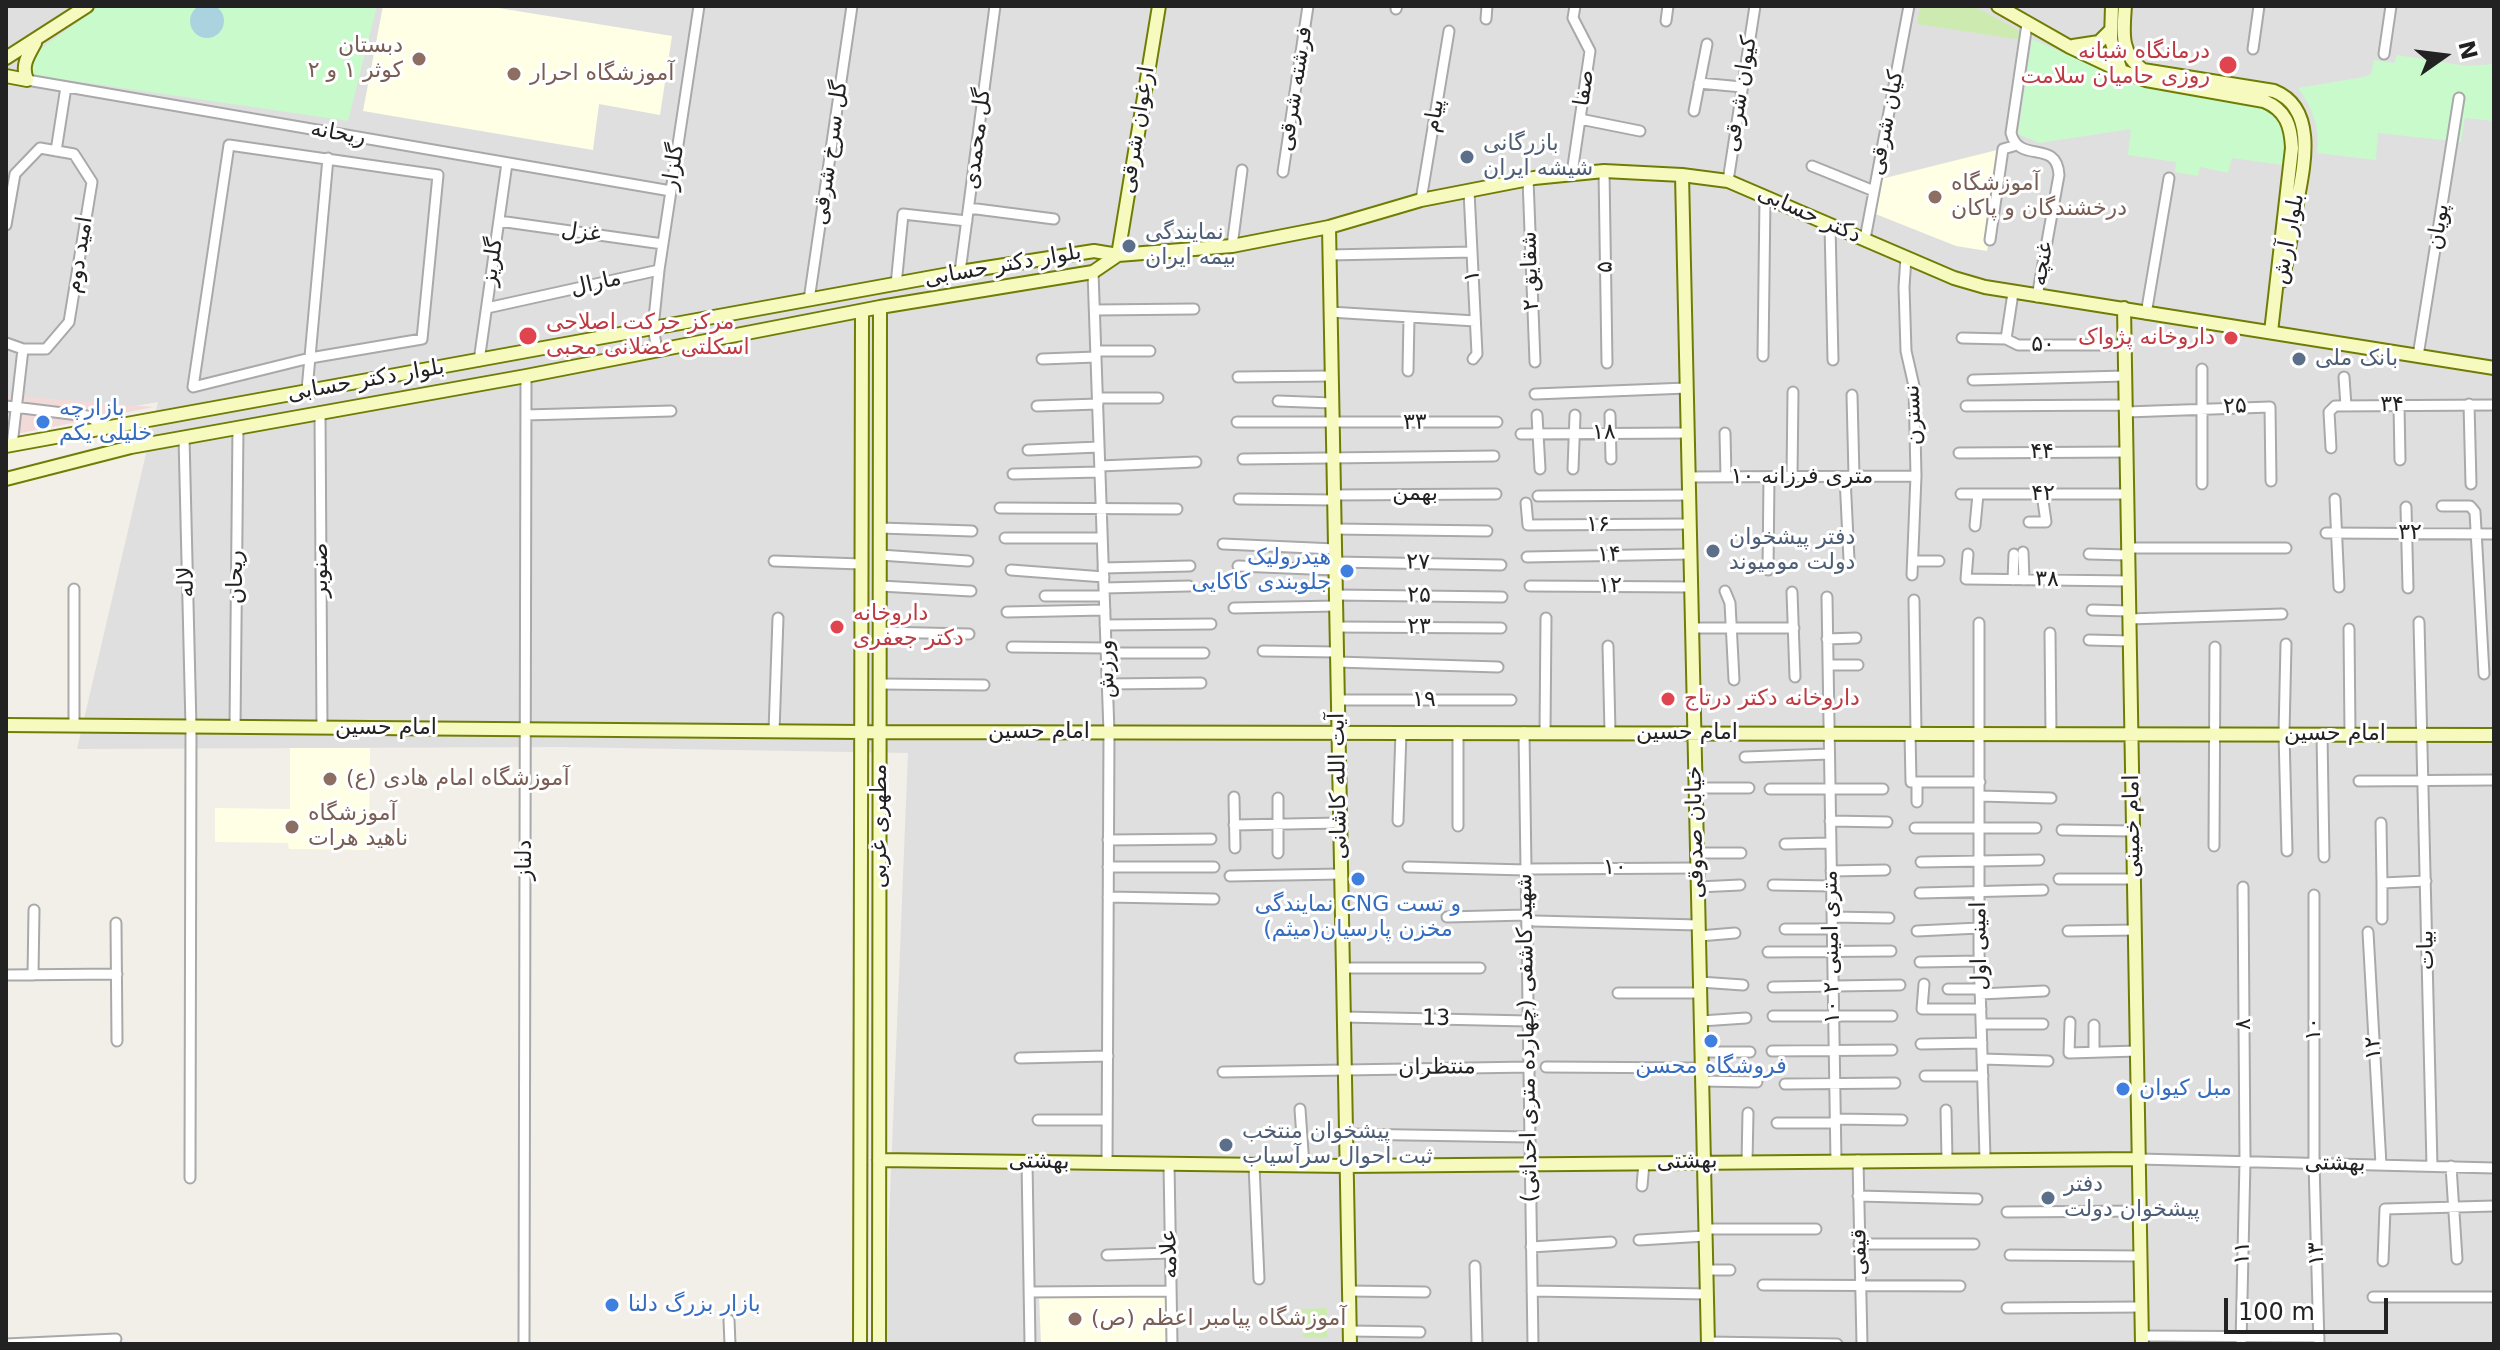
<!DOCTYPE html>
<html>
<head>
<meta charset="utf-8">
<style>
  body { margin:0 }
  #map { position:relative; width:2500px; height:1350px; overflow:hidden; background:#f2efe9; font-family:"DejaVu Sans",sans-serif }
  canvas { display:block }
  .frame { position:absolute; inset:0; border:8px solid #222; pointer-events:none }
  .north { position:absolute; left:2404px; top:16px; width:80px; height:80px; -webkit-text-stroke:6px #fff; paint-order:stroke; rotate:76deg; font-size:22px; font-weight:700; line-height:32px; text-align:center; color:#222 }
  .north::after { content:''; display:block; margin:auto; width:28px; height:36px; background:#222; clip-path:polygon(50% 0,100% 100%,50% 72%,0 100%) }
  .scale { position:absolute; left:2224px; top:1298px; width:164px; height:36px; box-sizing:border-box; border:4px solid #222; border-top:0; padding-left:10px; font-size:24px; line-height:28px; white-space:nowrap; color:#222; -webkit-text-stroke:6px #fff; paint-order:stroke }
</style>
</head>
<body>
<div id="map">
<canvas width="2500" height="1350"></canvas>
<div class="frame"></div>
<div class="north">N</div>
<div class="scale">100 m</div>
</div>
<script>
const c = document.querySelector('canvas').getContext('2d');
c.lineJoin = 'round';
function fillPath(path, color) { c.fillStyle = color; c.fill(path, 'evenodd'); }
function stroke(path, color, width, dash) { c.strokeStyle = color; c.lineWidth = width; c.lineCap = dash ? 'butt' : 'round'; c.setLineDash(dash || []); c.stroke(path); }
function drawText(font, color, halo, rows, align = 'center') {
  c.font = font + ' "DejaVu Sans",Cairo,sans-serif'; c.lineWidth = 6; c.setLineDash([]); c.textBaseline = 'middle'; c.strokeStyle = halo; c.fillStyle = color; for (const [text, x, y, turn = 0] of rows) {
    c.save(); c.translate(x, y); c.rotate((+turn || 0) * Math.PI / 180); c.textAlign = isNaN(turn) ? turn : align; if (halo) c.strokeText(text, 0, 0); c.fillText(text, 0, 0); c.restore();
  }
}
fillPath(new Path2D(`
  M 6,6 L 2494,6 L 2494,1344 L 884,1344 L 908,753 L 561,747 L 77,749 L 158,402 L 6,429 Z`), '#e0dfdf');
fillPath(new Path2D(`
  M 6,395 L 154,407 L 6,436 Z`), '#f2dad9');
fillPath(new Path2D(`
  M 383,6 L 486,6 L 672,36 L 660,115 L 599,104 L 593,150 L 363,111 Z
  M 2001,149 L 1987,251 L 1956,246 L 1873,213 L 1877,180 Z
  M 290,748 L 370,748 L 369,850 L 289,849 L 288,843 L 215,842 L 215,808 L 290,809 Z
  M 1039,1295 L 1167,1295 L 1167,1344 L 1041,1344 Z`), '#ffffe5');
fillPath(new Path2D(`
  M 1920,6 L 1974,6 L 2023,33 L 2022,40 L 1917,24 Z
  M 1327,1308 L 1327,1338 L 1303,1338 L 1302,1309 Z`), '#cdebb0');
fillPath(new Path2D(`
  M 100,6 L 377,6 L 348,121 L 34,75 L 29,64 L 37,51 Z
  M 2032,39 L 2132,83 L 2164,92 L 2273,109 L 2287,132 L 2283,165 L 2232,158 L 2228,173 L 2200,167 L 2198,176 L 2175,172 L 2176,162 L 2128,155 L 2131,129 L 2039,143 L 2018,134 Z
  M 2397,55 L 2467,66 L 2494,64 L 2494,121 L 2465,118 L 2461,142 L 2378,133 L 2376,160 L 2317,153 C 2320,129 2313,108 2298,88 L 2364,77 L 2371,74 L 2374,60 L 2394,63 Z`), '#c8facc');
fillPath(new Path2D(`
  M190 21a17 17 0 1 1 34 0a17 17 0 1 1-34 0Z`), '#aad3df');
const street = new Path2D(`
  M 1396,9 L 1397,6
  M 1486,19 L 1487,6
  M 1666,21 L 1668,6
  M 2027,24 L 2011,133 C 2019,165 2057,138 2059,175 L 2037,297
  M 2253,49 L 2259,6
  M 2384,54 L 2391,6
  M 27,80 L 671,191
  M 1699,83 L 1742,87
  M 1694,111 L 1707,44
  M 1580,119 L 1640,131
  M 229,145 L 438,175 L 422,339 L 310,358 L 193,387 Z
  M 56,151 L 66,87
  M 1812,166 L 1874,191
  M 1604,171 L 1607,363
  M 1283,172 L 1308,6
  M 1572,173 L 1590,51 L 1573,18 L 1575,6
  M 1528,179 L 1535,362
  M 1728,181 L 1755,6
  M 1469,191 L 1477,354 L 1473,359
  M 1421,200 L 1449,31
  M 969,208 L 1054,219
  M 499,221 L 663,244
  M 6,225 L 15,174 L 40,148 L 74,154 L 92,182 L 69,322 L 46,349 L 23,349 L 6,343
  M 1830,225 L 1833,360
  M 1865,239 L 1909,6
  M 1990,240 L 2003,149 L 2017,145
  M 1232,246 L 1242,170
  M 1329,255 L 1472,252
  M 1906,257 L 1904,287 L 1906,351 L 1914,386 L 1916,476 L 1912,575
  M 960,272 L 995,6
  M 1093,272 L 1109,732 L 1107,1163
  M 896,285 L 903,214 L 967,221
  M 809,300 L 852,6
  M 487,308 L 659,270
  M 1095,310 L 1194,309
  M 1330,312 L 1475,321
  M 2146,314 L 2169,178
  M 1962,338 L 2006,339 L 2018,345 L 2125,345
  M 2006,339 L 2013,293
  M 657,349 L 653,328 L 659,270 L 699,6
  M 1096,351 L 1150,351
  M 1763,356 L 1765,198
  M 2418,356 L 2459,98
  M 1042,359 L 1096,357
  M 479,361 L 507,163
  M 1408,371 L 1409,317
  M 1238,377 L 1331,376
  M 2344,377 L 2346,406
  M 1973,380 L 2125,376
  M 307,390 L 328,158
  M 1535,394 L 1687,388
  M 1852,395 L 1854,476
  M 1098,398 L 1158,398
  M 1278,401 L 1332,403
  M 2469,404 L 2471,484
  M 2399,405 L 2400,460
  M 6,406 L 87,416 L 107,427
  M 1037,406 L 1098,404
  M 1966,406 L 2126,405
  M 320,412 L 322,728
  M 2126,412 L 2270,407 L 2271,481
  M 526,415 L 671,411
  M 1537,415 L 1540,469
  M 1610,415 L 1611,459
  M 1237,422 L 1497,422
  M 1725,433 L 1726,477
  M 1521,434 L 1688,433
  M 184,437 L 191,727 L 190,1178
  M 12,445 L 23,349
  M 2331,448 L 2329,412 L 2335,406 L 2494,405
  M 1028,450 L 1099,447
  M 1959,453 L 2126,452
  M 1243,459 L 1494,456
  M 1100,466 L 1196,462
  M 1573,469 L 1575,415
  M 1013,474 L 1100,472
  M 1689,477 L 1916,476
  M 1792,477 L 1793,392
  M 1845,477 L 1849,560
  M 2202,484 L 2202,369
  M 1961,494 L 2126,494
  M 1334,495 L 1496,494
  M 1538,496 L 1689,495
  M 1239,499 L 1334,500
  M 2335,499 L 2339,587
  M 1526,503 L 1528,525 L 1690,524
  M 2442,506 L 2470,506 L 2475,512 L 2484,674
  M 2406,507 L 2408,588
  M 1000,508 L 1177,509
  M 2029,522 L 2046,522 L 2042,494
  M 1975,526 L 1978,494
  M 880,528 L 972,531
  M 1334,529 L 1487,531
  M 2326,533 L 2494,534
  M 1005,538 L 1102,538
  M 1223,544 L 1335,549
  M 2128,548 L 2286,548
  M 2023,552 L 2024,580
  M 1968,554 L 1966,579 L 2129,581
  M 2089,554 L 2128,555
  M 880,555 L 968,561
  M 1527,557 L 1690,554
  M 774,561 L 861,564
  M 1914,561 L 1939,561
  M 1335,562 L 1501,565
  M 1238,566 L 1335,570
  M 1103,568 L 1190,566
  M 1011,570 L 1104,577
  M 1768,570 L 1769,477
  M 2013,580 L 2014,554
  M 880,586 L 971,591
  M 1530,586 L 1691,587
  M 1104,588 L 1189,586
  M 1725,591 L 1730,603 L 1734,680
  M 1792,592 L 1795,677
  M 1336,595 L 1502,597
  M 1045,596 L 1104,596
  M 1827,597 L 1836,1161
  M 1914,600 L 1916,733
  M 1234,608 L 1336,606
  M 2092,610 L 2129,611
  M 1007,612 L 1105,610
  M 2129,619 L 2282,614
  M 2419,622 L 2432,1166
  M 1979,623 L 1979,951 L 1985,1158
  M 1105,625 L 1211,624
  M 1336,627 L 1501,628
  M 1692,628 L 1794,628
  M 2349,629 L 2350,734
  M 880,632 L 969,634
  M 2050,633 L 2051,734
  M 1827,639 L 1856,638
  M 2089,640 L 2130,641
  M 2286,644 L 2284,734 L 2287,851
  M 1608,646 L 1610,732
  M 1012,647 L 1106,648
  M 1263,651 L 1337,652
  M 1106,653 L 1204,653
  M 1337,662 L 1498,667
  M 1828,665 L 1858,665
  M 880,684 L 984,685
  M 1107,684 L 1201,683
  M 1338,700 L 1511,700
  M 74,726 L 74,589
  M 235,727 L 238,427
  M 774,731 L 778,618
  M 1458,732 L 1458,826
  M 1524,732 L 1533,1344
  M 1545,732 L 1546,618
  M 1910,733 L 1911,782 L 1980,782
  M 2322,734 L 2324,857
  M 1745,757 L 1829,754
  M 2359,781 L 2494,780
  M 1696,788 L 1749,788
  M 1770,789 L 1883,789
  M 1980,796 L 2051,798
  M 1234,797 L 1235,848
  M 1917,802 L 1917,782
  M 1398,821 L 1401,732
  M 1830,821 L 1887,822
  M 2381,823 L 2382,883
  M 1234,825 L 1340,823
  M 1915,828 L 2036,828
  M 2062,830 L 2133,831
  M 1108,840 L 1211,839
  M 1785,844 L 1830,843
  M 2214,846 L 2215,647
  M 1278,853 L 1278,798
  M 1697,853 L 1741,853
  M 1921,862 L 2039,860
  M 1108,867 L 1214,867
  M 1408,867 L 1526,870
  M 1532,869 L 1697,868
  M 1831,871 L 1885,870
  M 1230,876 L 1341,874
  M 2059,879 L 2134,879
  M 1773,885 L 1831,886
  M 1698,887 L 1740,885
  M 1920,893 L 2043,890
  M 2314,895 L 2314,1163 L 2319,1344
  M 1108,897 L 1214,899
  M 1447,917 L 1526,915
  M 1832,917 L 1889,918
  M 2382,919 L 2382,883 L 2426,881
  M 1534,921 L 1699,925
  M 116,923 L 117,1041
  M 1785,929 L 1832,929
  M 1917,931 L 1979,928
  M 2068,931 L 2135,930
  M 2368,932 L 2381,1165
  M 1699,936 L 1735,933
  M 1768,952 L 1891,951
  M 1920,962 L 1980,961
  M 1343,968 L 1480,968
  M 6,975 L 117,974
  M 33,975 L 34,910
  M 1700,982 L 1743,985
  M 1924,984 L 1922,1009 L 1981,1009
  M 1773,987 L 1900,985
  M 1948,989 L 1980,989
  M 1618,993 L 1700,993
  M 1980,994 L 2044,991
  M 1773,1016 L 1892,1016
  M 1344,1017 L 1528,1021
  M 1701,1021 L 1746,1018
  M 2070,1022 L 2069,1053 L 2137,1051
  M 1981,1024 L 2043,1024
  M 1921,1044 L 1982,1043
  M 1772,1051 L 1892,1050
  M 1701,1052 L 1750,1052
  M 2094,1052 L 2094,1025
  M 1020,1058 L 1108,1056
  M 1982,1059 L 2048,1061
  M 1546,1067 L 1702,1068
  M 1223,1072 L 1529,1067
  M 1925,1076 L 1983,1076
  M 1702,1081 L 1757,1082
  M 1785,1084 L 1895,1083
  M 1300,1109 L 1304,1166
  M 1946,1110 L 1947,1159
  M 1835,1119 L 1902,1120
  M 1038,1120 L 1107,1120
  M 1777,1123 L 1835,1123
  M 1346,1134 L 1530,1137
  M 2139,1159 L 2494,1168
  M 1858,1160 L 1862,1344
  M 1027,1162 L 1030,1344
  M 1747,1162 L 1748,1113
  M 1169,1164 L 1172,1344
  M 1254,1165 L 1259,1279
  M 2451,1166 L 2457,1259
  M 1642,1186 L 1644,1163
  M 1858,1196 L 1977,1199
  M 2007,1212 L 2140,1211
  M 1705,1229 L 1816,1229
  M 1639,1240 L 1705,1236
  M 1859,1244 L 1974,1244
  M 1531,1247 L 1611,1242
  M 1107,1255 L 1170,1253
  M 2010,1255 L 2140,1256
  M 2383,1261 L 2385,1209 L 2494,1206
  M 1475,1266 L 1477,1344
  M 1706,1270 L 1730,1270
  M 1763,1285 L 1960,1286
  M 1349,1291 L 1425,1292
  M 1532,1291 L 1707,1294
  M 1029,1292 L 1171,1291
  M 2373,1297 L 2494,1297
  M 2007,1308 L 2141,1307
  M 729,1320 L 730,1344
  M 1350,1331 L 1420,1332
  M 2142,1336 L 2319,1337
  M 1708,1342 L 1837,1344
  M 6,1344 L 116,1339
  M 524,1344 L 526,376
  M 2241,1344 L 2245,1161 L 2243,887`);
const secondary = new Path2D(`
  M 1998,6 L 2070,47 L 2121,71
  M 2112,6 L 2111,40 L 2121,71 L 2146,80 L 2264,101 C 2286,110 2291,126 2292,148 L 2271,332
  M 2125,6 C 2123,32 2120,54 2143,70 L 2274,91 C 2319,109 2303,170 2296,208 C 2292,232 2288,257 2282,281
  M 2073,46 L 2099,42 L 2110,31
  M 6,58 L 87,6
  M 6,76 L 27,80 C 21,65 28,56 35,43
  M 1682,175 L 1708,1344
  M 1329,227 L 1350,1344
  M 1118,255 L 1159,6
  M 2124,308 L 2142,1344
  M 6,446 L 960,272 L 1094,251 L 1118,255 L 1232,246 L 1329,227 L 1421,200 L 1534,178 L 1604,171 L 1682,175 L 1728,181 L 1954,278 L 1985,287 L 2494,368
  M 6,479 L 131,447 L 526,376 L 880,307 L 1093,272 L 1118,255
  M 6,725 L 861,732 L 2494,735
  M 879,1160 L 1346,1166 L 2139,1159
  M 860,1344 L 862,311
  M 879,1344 L 880,307`);
stroke(street, '#a9a9a9', 13);
stroke(secondary, '#707d05', 16);
stroke(street, '#fff', 9);
stroke(secondary, '#f7fabf', 12);
for (const [x, y, r, color] of [
  [419,59,8,"#8d6e63"],
  [2228,65,10,"#e0444e"],
  [514,74,8,"#8d6e63"],
  [1467,157,8,"#5c6f8a"],
  [1935,197,8,"#8d6e63"],
  [1129,246,8,"#5c6f8a"],
  [528,336,10,"#e0444e"],
  [2231,338,8,"#e0444e"],
  [2299,359,8,"#5c6f8a"],
  [43,422,8,"#3f7fe0"],
  [1713,551,8,"#5c6f8a"],
  [1347,571,8,"#3f7fe0"],
  [837,627,8,"#e0444e"],
  [1668,699,8,"#e0444e"],
  [330,779,8,"#8d6e63"],
  [292,827,8,"#8d6e63"],
  [1358,879,8,"#3f7fe0"],
  [1711,1041,8,"#3f7fe0"],
  [2123,1089,8,"#3f7fe0"],
  [1226,1145,8,"#5c6f8a"],
  [2048,1198,8,"#5c6f8a"],
  [612,1305,8,"#3f7fe0"],
  [1075,1319,8,"#8d6e63"]
]) { const dot = new Path2D(); dot.arc(x, y, r, 0, 2 * Math.PI); c.fillStyle = color; c.fill(dot); stroke(dot, '#fff', 3); }
drawText('22px', '#785e54', '#fff', [
  ["دبستان",403,46,"right"],
  ["کوثر ۱ و ۲",403,71,"right"],
  ["آموزشگاه احرار",530,74],
  ["آموزشگاه",1951,184],
  ["درخشندگان و پاکان",1951,209],
  ["آموزشگاه امام هادی (ع)",346,779],
  ["آموزشگاه",308,814],
  ["ناهید هرات",308,839],
  ["آموزشگاه پیامبر اعظم (ص)",1091,1319]
], 'left');
drawText('22px', '#be3a42', '#fff', [
  ["درمانگاه شبانه",2210,52,"right"],
  ["روزی حامیان سلامت",2210,77,"right"],
  ["مرکز حرکت اصلاحی",546,323],
  ["اسکلتی عضلانی محبی",546,348],
  ["داروخانه پژواک",2215,338,"right"],
  ["داروخانه",853,614],
  ["دکتر جعفری",853,639],
  ["داروخانه دکتر درتاج",1684,699]
], 'left');
drawText('22px', '#222', '#fff', [
  ["صفا",1585,88,-82],
  ["فرشته شرقی",1296,89,-81],
  ["کیوان شرقی",1741,94,-81],
  ["پیام",1435,116,-81],
  ["کیان شرقی",1887,123,-79],
  ["ارغوان شرقی",1138,130,-81],
  ["ریحانه",338,134,10],
  ["گل محمدی",978,139,-83],
  ["گل سرخ شرقی",831,153,-82],
  ["گلزار",674,167,-81],
  ["دکتر حسابی",1809,215,24],
  ["پویان",2439,227,-81],
  ["غزل",581,233,8],
  ["بلوار آرش",2289,239,-79],
  ["امید دوم",80,255,-81],
  ["گلریز",493,262,-82],
  ["غنچه",2043,264,-80],
  ["بلوار دکتر حسابی",1003,266,-10],
  ["۵",1606,267,-91],
  ["شقایق ۲",1531,271,-92],
  ["۱",1473,276,-93],
  ["مارال",596,284,-13],
  ["۵۰",2043,345],
  ["بلوار دکتر حسابی",366,381,-10],
  ["۳۴",2392,405],
  ["۲۵",2235,407,-3],
  ["نسترن",1914,415,-93],
  ["۳۳",1415,423,-1],
  ["۱۸",1604,433,-1],
  ["۴۴",2042,452],
  ["۱۰ متری فرزانه",1802,477],
  ["بهمن",1415,494],
  ["۴۲",2043,494],
  ["۱۶",1598,525],
  ["۳۲",2410,533],
  ["۱۴",1609,555,-1],
  ["۲۷",1418,563,1],
  ["صنوبر",321,570,-90],
  ["ریحان",236,577,-90],
  ["۳۸",2047,580,1],
  ["لاله",187,582,-91],
  ["۱۲",1610,586],
  ["۲۵",1419,596,1],
  ["۲۳",1419,627],
  ["ورزش",1107,669,-92],
  ["۱۹",1424,700],
  ["امام حسین",386,728],
  ["امام حسین",1039,732],
  ["امام حسین",1687,733],
  ["امام حسین",2335,734],
  ["آیت الله کاشانی",1339,786,-91],
  ["مطهری غربی",880,826,-90],
  ["امام خمینی",2133,826,-91],
  ["خیابان صدوقی",1696,832,-91],
  ["دلناز",525,860,-90],
  ["۱۰",1615,868,-1],
  ["امینی اول",1980,946,-91],
  ["۱۰ متری امینی ۲",1832,947,-91],
  ["بیات",2427,950,-91],
  ["13",1436,1019,1],
  ["۸",2244,1024,-90],
  ["۱۰",2314,1029,-90],
  ["شهید کاشفی (چهارده متری احداثی)",1528,1038,-91],
  ["۱۲",2374,1048,-93],
  ["منتظران",1437,1068,-1],
  ["بهشتی",1039,1162,1],
  ["بهشتی",1687,1162,-1],
  ["بهشتی",2335,1164,1],
  ["قیفی",1860,1252,-91],
  ["۱۱",2243,1253,-89],
  ["علامه",1170,1254,-91],
  ["۱۳",2317,1254,-92]
]);
drawText('22px', '#4e5e75', '#fff', [
  ["بازرگانی",1483,144],
  ["شیشه ایران",1483,169],
  ["نمایندگی",1145,233],
  ["بیمه ایران",1145,258],
  ["بانک ملی",2315,359],
  ["دفتر پیشخوان",1729,538],
  ["دولت مومیوند",1729,563],
  ["پیشخوان منتخب",1242,1132],
  ["ثبت احوال سرآسیاب",1242,1157],
  ["دفتر",2064,1185],
  ["پیشخوان دولت",2064,1210]
], 'left');
drawText('22px', '#366cbe', '#fff', [
  ["بازارچه",59,409],
  ["خلیلی یکم",59,434],
  ["هیدرولیک",1331,558,"right"],
  ["جلوبندی کاکایی",1331,583,"right"],
  ["نمایندگی CNG و تست",1358,905,"center"],
  ["مخزن پارسیان(میثم)",1358,930,"center"],
  ["فروشگاه محسن",1711,1067,"center"],
  ["مبل کیوان",2139,1089],
  ["بازار بزرگ دلنا",628,1305]
], 'left');
</script>
</body>
</html>
